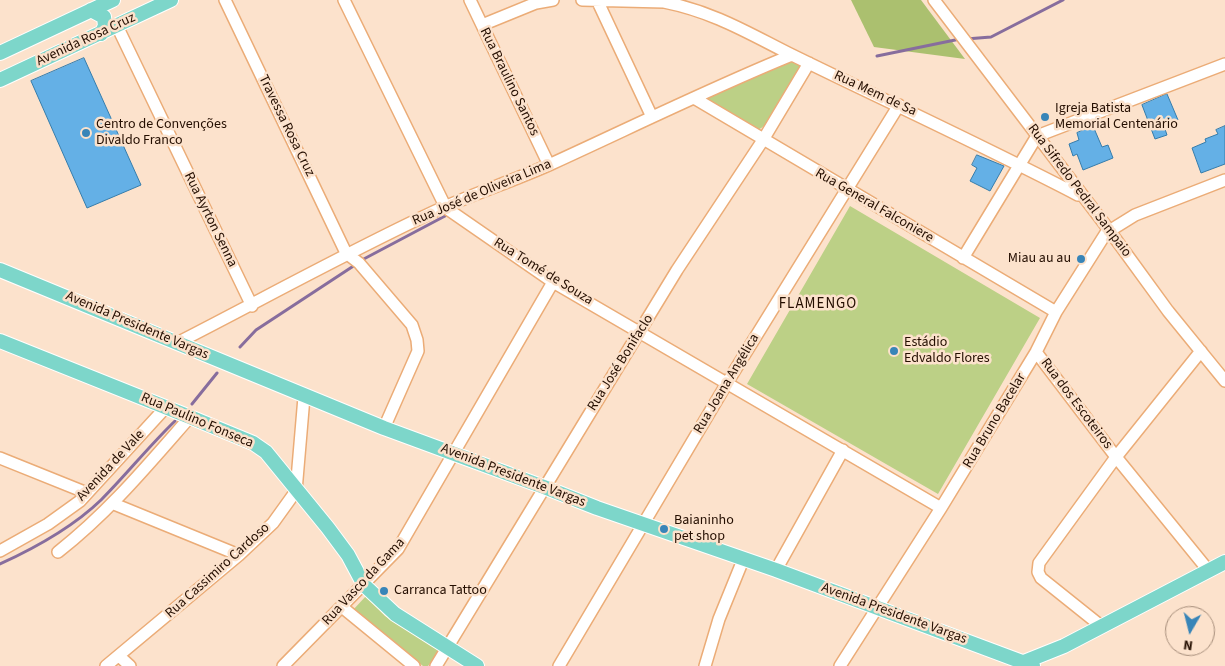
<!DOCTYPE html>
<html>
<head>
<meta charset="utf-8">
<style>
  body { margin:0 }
  #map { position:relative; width:1225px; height:666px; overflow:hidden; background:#fce2cc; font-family:"Source Sans 3",sans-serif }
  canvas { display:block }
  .north { position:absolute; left:1165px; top:606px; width:50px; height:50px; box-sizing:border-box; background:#fce2cc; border:1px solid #a68d7a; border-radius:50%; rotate:188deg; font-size:14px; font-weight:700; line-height:20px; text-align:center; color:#240e00 }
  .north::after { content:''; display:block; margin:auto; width:18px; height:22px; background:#3885b8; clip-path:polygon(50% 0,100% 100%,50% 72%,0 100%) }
</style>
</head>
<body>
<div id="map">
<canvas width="1225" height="666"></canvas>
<div class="north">N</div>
</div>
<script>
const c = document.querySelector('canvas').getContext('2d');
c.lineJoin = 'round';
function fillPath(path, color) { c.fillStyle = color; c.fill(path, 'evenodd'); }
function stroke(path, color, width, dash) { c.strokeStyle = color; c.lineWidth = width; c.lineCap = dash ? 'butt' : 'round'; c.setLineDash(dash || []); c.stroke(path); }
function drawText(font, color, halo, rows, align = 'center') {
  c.font = font + ' "Source Sans 3",sans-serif'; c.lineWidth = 5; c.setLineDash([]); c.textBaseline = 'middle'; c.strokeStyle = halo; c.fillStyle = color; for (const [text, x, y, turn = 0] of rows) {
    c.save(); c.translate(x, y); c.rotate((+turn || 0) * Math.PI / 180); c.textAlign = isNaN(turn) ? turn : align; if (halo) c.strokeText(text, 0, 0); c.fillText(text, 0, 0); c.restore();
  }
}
fillPath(new Path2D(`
  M 788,60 L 798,63 L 800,68 C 791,84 773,127 755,131 L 704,98 Z
  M 850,206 L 1040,318 L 938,494 L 747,384 Z
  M 366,596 L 385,616 L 440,650 L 428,666 L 423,666 L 353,610 Z`), '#bcd086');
fillPath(new Path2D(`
  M 851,0 L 921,0 L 965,59 L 874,47 Z`), '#abc06f');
stroke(new Path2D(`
  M 966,39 L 991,37 L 1063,0
  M 877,56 L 960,39
  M 360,261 L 445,216
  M 240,347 L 256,330 L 355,265
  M 192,404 L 217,373
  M 0,564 C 35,548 73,527 101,500 C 126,475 149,446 175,421`), '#876d9d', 3);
const building = new Path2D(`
  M 84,58 L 141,185 L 87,208 L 31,81 Z
  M 1167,94 L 1178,120 L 1164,126 L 1167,135 L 1155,139 L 1142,105 Z
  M 1093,126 L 1102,147 L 1108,145 L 1113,158 L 1083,170 L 1077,154 L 1073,156 L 1069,144 L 1079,140 L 1077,133 Z
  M 1225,126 L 1225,164 L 1201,173 L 1192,148 L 1206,142 L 1205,139 L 1218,134 L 1216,130 Z
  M 977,155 L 1004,166 L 990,191 L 970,181 L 977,168 L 972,165 Z`);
fillPath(building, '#64b0e6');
stroke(building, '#357cab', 1);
const minor = new Path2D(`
  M 225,0 L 346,253 L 359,263 L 412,325 L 417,340 L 418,351 L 384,428
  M 344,0 L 446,208 L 553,282 L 941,508
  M 470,0 L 549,165
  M 582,0 L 664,2 L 668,0
  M 597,0 L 652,117
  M 934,0 L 1109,230 L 1168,311 L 1225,381
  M 664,2 C 714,12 748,33 792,55 C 888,102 984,146 1078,195
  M 482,25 L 536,3 L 553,0
  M 117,26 L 252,306
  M 694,98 L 1056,312
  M 963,258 L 1037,136 L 1225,64
  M 177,343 C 261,300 344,254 429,214 C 469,195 511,182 551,164 C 632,127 711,88 792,55
  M 1036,352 L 1116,457 L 1208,570
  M 0,458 L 87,493
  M 114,504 L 239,555
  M 0,551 L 48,524 L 80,501 L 166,407
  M 58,552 C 109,512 147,466 190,417
  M 776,570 L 843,450
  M 342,607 L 414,666
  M 1101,626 L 1041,578 L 1038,572 L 1039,563 L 1116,457 L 1201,351
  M 119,656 L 130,666
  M 106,666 L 239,555 L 273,523 L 296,491 L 304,397
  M 283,666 L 398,549 L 553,282
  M 436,666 L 677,270 L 763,140 L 809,63
  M 559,666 L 727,383 L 899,105
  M 705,666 L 719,619 L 743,560
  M 840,666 L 941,508 L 1036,352 L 1056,312 L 1106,233 L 1135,215 L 1225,180`);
const major = new Path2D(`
  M 91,10 L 104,17 L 105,26 L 101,34
  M 0,53 L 113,0
  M 0,80 L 171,0
  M 0,270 L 384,428 L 544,487 L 597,508 L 776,570 L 1033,666
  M 0,341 L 190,417 L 253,443 L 266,452 L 328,528 L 348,555 L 364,585 L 395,614 L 477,666
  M 1021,666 L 1024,662 L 1064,646 L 1225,562`);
stroke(minor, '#ebac77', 14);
stroke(major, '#fff', 16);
stroke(minor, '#fff', 11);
stroke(major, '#7dd6ca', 14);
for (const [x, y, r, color] of [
  [1045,117,5,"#3885b8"],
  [86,133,5,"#3885b8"],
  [1081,259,5,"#3885b8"],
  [894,351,5,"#3885b8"],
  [664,529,5,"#3885b8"],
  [384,591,5,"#3885b8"]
]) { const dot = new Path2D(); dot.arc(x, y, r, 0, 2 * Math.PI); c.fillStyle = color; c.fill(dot); stroke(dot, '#fce2cc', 2); }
drawText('14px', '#240e00', '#fce2cc', [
  ["Avenida Rosa Cruz",86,40,-25],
  ["Rua Braulino Santos",509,82,64],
  ["Rua Mem de Sa",875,94,25],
  ["Travessa Rosa Cruz",286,126,64],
  ["Rua Sifredo Pedral Sampaio",1079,191,53],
  ["Rua José de Oliveira Lima",482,193,-23],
  ["Rua General Falconiere",874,206,30],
  ["Rua Ayrton Senna",210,220,64],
  ["Rua Tomé de Souza",543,272,32],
  ["Avenida Presidente Vargas",137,326,23],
  ["Rua José Bonifaclo",621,363,-58],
  ["Rua Joana Angélica",727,384,-59],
  ["Rua dos Escoteiros",1076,404,53],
  ["Rua Paulino Fonseca",197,421,23],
  ["Rua Bruno Bacelar",995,421,-59],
  ["Avenida de Vale",111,466,-47],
  ["Avenida Presidente Vargas",513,476,21],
  ["Rua Cassimiro Cardoso",218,571,-42],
  ["Rua Vasco da Gama",364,582,-47],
  ["Avenida Presidente Vargas",894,614,20]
]);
drawText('14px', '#240e00', '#fce2cc', [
  ["Igreja Batista",1055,109],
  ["Memorial Centenário",1055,125],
  ["Centro de Convenções",96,125],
  ["Divaldo Franco",96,141],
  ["Miau au au",1071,259,"right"],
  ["Estádio",904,343],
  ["Edvaldo Flores",904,359],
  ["Baianinho",674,521],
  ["pet shop",674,537],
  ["Carranca Tattoo",394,591]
], 'left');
c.letterSpacing = '1px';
drawText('15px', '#240e00', '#fce2cc', [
  ["FLAMENGO",818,305]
]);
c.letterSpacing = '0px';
</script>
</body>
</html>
